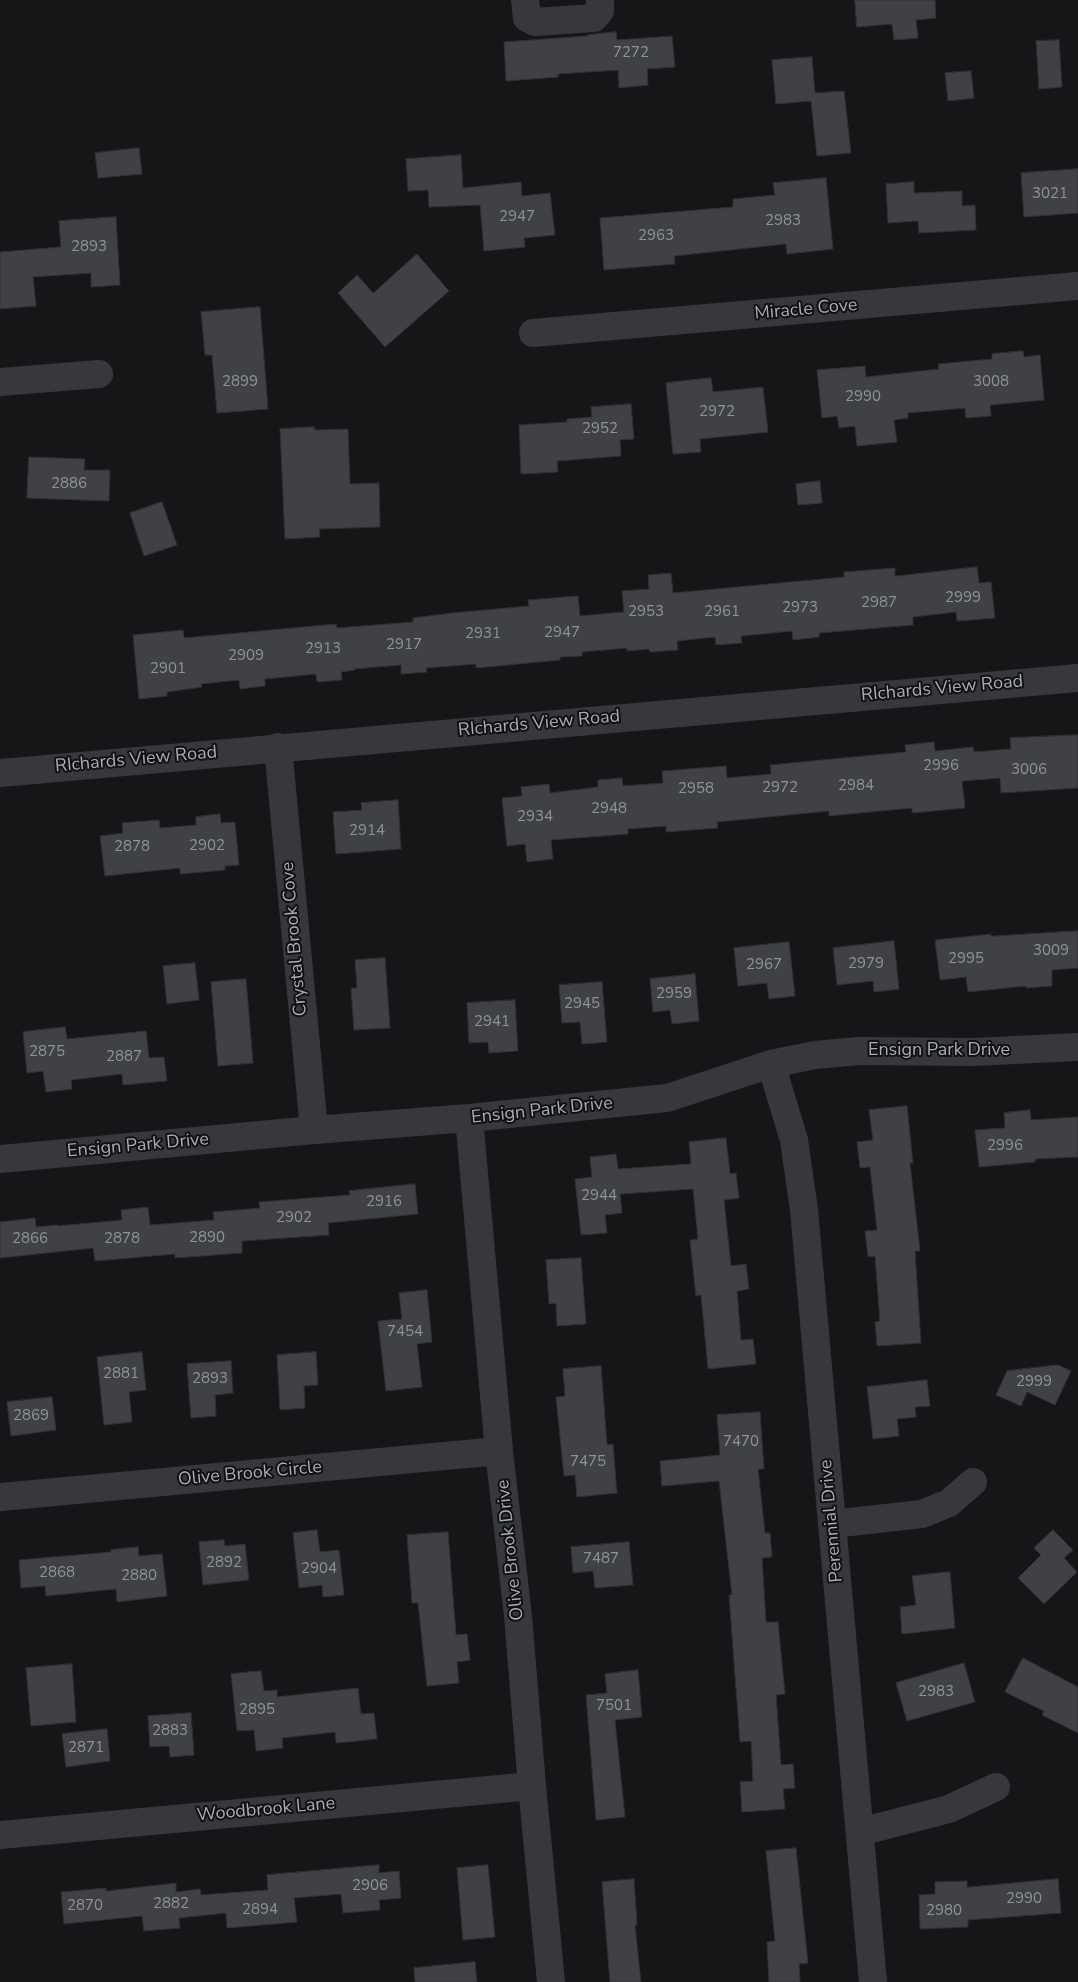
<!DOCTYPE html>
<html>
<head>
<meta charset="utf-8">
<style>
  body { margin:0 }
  canvas { display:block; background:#161618 }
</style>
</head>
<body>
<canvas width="1078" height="1982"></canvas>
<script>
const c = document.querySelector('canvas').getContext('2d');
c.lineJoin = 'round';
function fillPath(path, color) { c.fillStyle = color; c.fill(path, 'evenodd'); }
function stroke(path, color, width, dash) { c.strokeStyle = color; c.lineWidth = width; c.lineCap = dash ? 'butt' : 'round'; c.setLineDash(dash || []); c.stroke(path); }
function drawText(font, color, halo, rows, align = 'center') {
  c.font = font + ' "Nunito Sans",sans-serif'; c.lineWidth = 4; c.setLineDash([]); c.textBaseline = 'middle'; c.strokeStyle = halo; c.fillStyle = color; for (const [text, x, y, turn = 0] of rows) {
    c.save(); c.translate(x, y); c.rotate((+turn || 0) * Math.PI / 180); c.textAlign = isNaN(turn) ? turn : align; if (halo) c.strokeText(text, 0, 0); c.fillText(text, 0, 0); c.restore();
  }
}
const building = new Path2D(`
  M 855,0 L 935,0 L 936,18 L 916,20 L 918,38 L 894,40 L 892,24 L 857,27 Z
  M 616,32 L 617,40 L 672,36 L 675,67 L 647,69 L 648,85 L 619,88 L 618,70 L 558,74 L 558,77 L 506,81 L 504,42 L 588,36 L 588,35 Z
  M 1059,40 L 1062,87 L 1039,89 L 1036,41 Z
  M 812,57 L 815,93 L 844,91 L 851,153 L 817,156 L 811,101 L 776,104 L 772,60 Z
  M 971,71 L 974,98 L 948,101 L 945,73 Z
  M 139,148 L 142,174 L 98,178 L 95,153 Z
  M 461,155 L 463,188 L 521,182 L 522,196 L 550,193 L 555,235 L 524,238 L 525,247 L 484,251 L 480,205 L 429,207 L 428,190 L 408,191 L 406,159 Z
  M 1078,169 L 1078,213 L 1024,217 L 1021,173 Z
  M 826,178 L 833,249 L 787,254 L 786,244 L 674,256 L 675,264 L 604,270 L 600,218 L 733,207 L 733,199 L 775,195 L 773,183 Z
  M 914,182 L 914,193 L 962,191 L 962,206 L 975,205 L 976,230 L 919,233 L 918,221 L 888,223 L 886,184 Z
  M 116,217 L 120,285 L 91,287 L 91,273 L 33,277 L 36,306 L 0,309 L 0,252 L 61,247 L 59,221 Z
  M 417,254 L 449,291 L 385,347 L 338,293 L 357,275 L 373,293 Z
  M 260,307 L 268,409 L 217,413 L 212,355 L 205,355 L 201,312 Z
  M 1023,351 L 1024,357 L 1040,355 L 1044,400 L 990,405 L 991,416 L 966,418 L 965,408 L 908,413 L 908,418 L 894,420 L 897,442 L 857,446 L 855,426 L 839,428 L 837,416 L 822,418 L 817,370 L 865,366 L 866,377 L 939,369 L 938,364 L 992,359 L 992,354 Z
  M 711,378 L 713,392 L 763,387 L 768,432 L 700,439 L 701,452 L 673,454 L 666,383 Z
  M 631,404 L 634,439 L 620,440 L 621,456 L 557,461 L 558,472 L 521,474 L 519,425 L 567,422 L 567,419 L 592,417 L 591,407 Z
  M 314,427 L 315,430 L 348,429 L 350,484 L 379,483 L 380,527 L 319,529 L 320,537 L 285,539 L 280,429 Z
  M 29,457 L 85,459 L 84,470 L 110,470 L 109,501 L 27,498 Z
  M 820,481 L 822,503 L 798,505 L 796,484 Z
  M 162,502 L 177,545 L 144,556 L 130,513 Z
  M 977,567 L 979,583 L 991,582 L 995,618 L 957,621 L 956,612 L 913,617 L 913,625 L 819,633 L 819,637 L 793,640 L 792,631 L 741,636 L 742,643 L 716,645 L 715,637 L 677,641 L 678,650 L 650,652 L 649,649 L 627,651 L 627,648 L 582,652 L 582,656 L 560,657 L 560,660 L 476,668 L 476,664 L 426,668 L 427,672 L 401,674 L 401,665 L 354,669 L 355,670 L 341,672 L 342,680 L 317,682 L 316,674 L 265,679 L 265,686 L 240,689 L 239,680 L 201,684 L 202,687 L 167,692 L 167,696 L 139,699 L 133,635 L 183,630 L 184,638 L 336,624 L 337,628 L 413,622 L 413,618 L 452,613 L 529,606 L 528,600 L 578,596 L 580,616 L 624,612 L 622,591 L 649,589 L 648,575 L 671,573 L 673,593 L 844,577 L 844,572 L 895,568 L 895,576 Z
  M 1078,735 L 1078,788 L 1001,793 L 1000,778 L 962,781 L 965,808 L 912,813 L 912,808 L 829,816 L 829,811 L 717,822 L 718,828 L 666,832 L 666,826 L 628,829 L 628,834 L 551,840 L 553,859 L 527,862 L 525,844 L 507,846 L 502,798 L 522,796 L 521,787 L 549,784 L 550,793 L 598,787 L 598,780 L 622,778 L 623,786 L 663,783 L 662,771 L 726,766 L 727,778 L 771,774 L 770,765 L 906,752 L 905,745 L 934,742 L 935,751 L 973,747 L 974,752 L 1011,749 L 1010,738 Z
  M 398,800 L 401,849 L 336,854 L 333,812 L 362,810 L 361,803 Z
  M 220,814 L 221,823 L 235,822 L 239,865 L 225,866 L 225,870 L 180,874 L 180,868 L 105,876 L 100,836 L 123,833 L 122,823 L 159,820 L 160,828 L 196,825 L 196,817 Z
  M 1078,931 L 1078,968 L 1052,970 L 1052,986 L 1026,988 L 1026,986 L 968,992 L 966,977 L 940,980 L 935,940 L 991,934 L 991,936 Z
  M 894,941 L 899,989 L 874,992 L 873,981 L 837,985 L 833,948 Z
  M 789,942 L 795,996 L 769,999 L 767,983 L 738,986 L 734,948 Z
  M 385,958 L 390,1028 L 354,1030 L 351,988 L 357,988 L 355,960 Z
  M 195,963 L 199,1000 L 167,1004 L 163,966 Z
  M 695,974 L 699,1021 L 672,1024 L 670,1010 L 653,1012 L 650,979 Z
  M 246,979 L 253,1063 L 218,1066 L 211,982 Z
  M 602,982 L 607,1042 L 582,1044 L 580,1022 L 562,1023 L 559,985 Z
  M 515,1000 L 518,1051 L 489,1053 L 488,1042 L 469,1043 L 467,1003 Z
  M 65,1027 L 67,1039 L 146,1031 L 149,1058 L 164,1057 L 167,1081 L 123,1085 L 122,1074 L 71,1080 L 72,1089 L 46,1092 L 43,1071 L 27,1073 L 23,1032 Z
  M 907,1106 L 913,1163 L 910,1163 L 920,1251 L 915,1251 L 921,1343 L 877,1346 L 875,1322 L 880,1321 L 875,1256 L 868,1257 L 865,1231 L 877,1230 L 870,1167 L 860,1168 L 857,1142 L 873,1140 L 869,1110 Z
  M 1030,1110 L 1031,1120 L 1078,1117 L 1078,1157 L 1035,1159 L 1035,1162 L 979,1167 L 975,1130 L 1005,1128 L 1004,1113 Z
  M 726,1138 L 730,1174 L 736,1173 L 739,1198 L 724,1200 L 731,1266 L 746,1264 L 749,1289 L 737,1291 L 741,1340 L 753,1339 L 756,1364 L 708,1369 L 701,1295 L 696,1296 L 690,1240 L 698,1239 L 693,1189 L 620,1194 L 622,1213 L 605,1215 L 607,1233 L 581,1235 L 575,1179 L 592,1177 L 590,1157 L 616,1154 L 618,1169 L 691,1164 L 689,1142 Z
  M 415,1184 L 418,1214 L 328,1223 L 329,1235 L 242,1241 L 242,1253 L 175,1258 L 175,1254 L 95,1261 L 93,1248 L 0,1258 L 0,1222 L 35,1218 L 36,1227 L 58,1225 L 58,1226 L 122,1220 L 121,1210 L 148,1207 L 150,1225 L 214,1220 L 213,1212 L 260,1208 L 259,1202 L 350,1195 L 349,1191 Z
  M 581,1258 L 586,1324 L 557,1326 L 556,1303 L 549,1304 L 546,1260 Z
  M 427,1290 L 432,1342 L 417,1344 L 422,1387 L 386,1391 L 378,1321 L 402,1319 L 399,1293 Z
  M 142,1352 L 146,1390 L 129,1392 L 132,1422 L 104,1425 L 97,1357 Z
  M 316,1352 L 318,1385 L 304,1386 L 305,1408 L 280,1410 L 277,1355 Z
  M 231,1361 L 233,1393 L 215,1395 L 216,1416 L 191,1418 L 187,1364 Z
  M 1058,1365 L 1071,1371 L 1055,1405 L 1027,1392 L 1021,1406 L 996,1395 L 1007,1371 Z
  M 601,1366 L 607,1445 L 613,1444 L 617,1493 L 577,1497 L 575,1475 L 564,1476 L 556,1397 L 565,1396 L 563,1369 Z
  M 927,1380 L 930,1406 L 915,1407 L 916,1417 L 897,1419 L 899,1436 L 873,1439 L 867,1387 Z
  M 52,1397 L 56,1430 L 11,1436 L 7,1402 Z
  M 760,1412 L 764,1469 L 758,1469 L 765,1533 L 770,1533 L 772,1557 L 762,1558 L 766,1622 L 778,1622 L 785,1694 L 776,1695 L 781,1765 L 793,1764 L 795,1788 L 783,1789 L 785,1809 L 742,1812 L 740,1782 L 753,1781 L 751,1741 L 740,1742 L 729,1595 L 732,1595 L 719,1481 L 662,1486 L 660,1461 L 720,1455 L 717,1415 Z
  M 317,1530 L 320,1552 L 339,1550 L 344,1595 L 323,1597 L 322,1585 L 299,1588 L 293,1533 Z
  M 1053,1530 L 1073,1550 L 1064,1558 L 1077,1572 L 1044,1604 L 1018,1578 L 1041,1555 L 1034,1548 Z
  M 448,1532 L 456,1635 L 467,1634 L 470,1660 L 457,1662 L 459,1683 L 427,1686 L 418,1603 L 412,1603 L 407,1535 Z
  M 224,1540 L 225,1546 L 245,1544 L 249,1580 L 203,1585 L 199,1542 Z
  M 629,1542 L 633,1585 L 595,1588 L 593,1571 L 573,1573 L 571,1547 Z
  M 138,1547 L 139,1556 L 162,1554 L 167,1596 L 117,1602 L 116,1589 L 46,1596 L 45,1586 L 21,1588 L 19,1560 L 111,1552 L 111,1550 Z
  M 950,1572 L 955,1628 L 902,1634 L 900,1607 L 916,1605 L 912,1576 Z
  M 1023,1658 L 1078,1687 L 1078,1733 L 1042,1715 L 1044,1711 L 1005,1692 Z
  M 964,1663 L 975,1702 L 907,1721 L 896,1683 Z
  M 72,1664 L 76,1722 L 31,1726 L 26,1668 Z
  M 638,1670 L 642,1717 L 615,1720 L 625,1817 L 596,1820 L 586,1695 L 607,1693 L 605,1674 Z
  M 261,1671 L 264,1691 L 277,1690 L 277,1697 L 358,1688 L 361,1714 L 374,1713 L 377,1739 L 336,1743 L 335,1732 L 282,1738 L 283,1748 L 256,1751 L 254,1730 L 237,1731 L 231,1674 Z
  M 191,1713 L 194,1755 L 170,1757 L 169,1746 L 150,1747 L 148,1716 Z
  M 107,1729 L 110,1761 L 66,1767 L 62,1734 Z
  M 796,1848 L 808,1963 L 799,1964 L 800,1982 L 769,1982 L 767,1942 L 775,1941 L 766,1851 Z
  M 379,1865 L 379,1873 L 399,1871 L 401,1898 L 379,1900 L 380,1910 L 343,1913 L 341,1894 L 294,1898 L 297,1922 L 227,1928 L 226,1913 L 179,1918 L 180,1928 L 144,1931 L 142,1916 L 64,1924 L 61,1892 L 106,1888 L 106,1891 L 176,1883 L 176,1892 L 200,1889 L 201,1895 L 268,1890 L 267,1875 Z
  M 488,1865 L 495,1937 L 463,1940 L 457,1868 Z
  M 634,1879 L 637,1925 L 635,1925 L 641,1982 L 610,1982 L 602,1882 Z
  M 1058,1879 L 1061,1913 L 968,1920 L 968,1927 L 920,1929 L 919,1895 L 935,1894 L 935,1882 L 967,1881 L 967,1887 Z
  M 475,1962 L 477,1982 L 415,1982 L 414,1968 Z`);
fillPath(building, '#404145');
stroke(building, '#303034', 1);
stroke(new Path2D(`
  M 525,0 L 527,18 L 535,22 L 594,18 L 600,11 L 600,0
  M 533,333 L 1078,286
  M 0,382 L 99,374
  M 278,747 L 314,1130
  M 0,773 L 1078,678
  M 771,1064 L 794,1140 L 804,1210 L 873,1982
  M 469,1118 L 499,1451 L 518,1616 L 532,1786 L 551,1982
  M 0,1159 L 314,1130 L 469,1118 L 667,1098 L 771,1064 L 815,1055 L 859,1051 L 973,1052 L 1078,1047
  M 0,1497 L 499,1451
  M 832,1524 L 922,1514 L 949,1503 L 973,1482
  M 860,1832 L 949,1809 L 996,1787
  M 0,1835 L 532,1786`), '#37383d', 28);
drawText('15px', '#8e929b', null, [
  ["7272",631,53],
  ["3021",1050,194],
  ["2947",517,217],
  ["2983",783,221],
  ["2963",656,236],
  ["2893",89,247],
  ["2899",240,382],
  ["3008",991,382],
  ["2990",863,397],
  ["2972",717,412],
  ["2952",600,429],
  ["2886",69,484],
  ["2999",963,598],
  ["2987",879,603],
  ["2973",800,608],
  ["2953",646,612],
  ["2961",722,612],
  ["2947",562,633],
  ["2931",483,634],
  ["2917",404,645],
  ["2913",323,649],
  ["2909",246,656],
  ["2901",168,669],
  ["2996",941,766],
  ["3006",1029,770],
  ["2984",856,786],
  ["2972",780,788],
  ["2958",696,789],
  ["2948",609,809],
  ["2934",535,817],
  ["2914",367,831],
  ["2902",207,846],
  ["2878",132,847],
  ["3009",1051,951],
  ["2995",966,959],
  ["2979",866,964],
  ["2967",764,965],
  ["2959",674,994],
  ["2945",582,1004],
  ["2941",492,1022],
  ["2875",47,1052],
  ["2887",124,1057],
  ["2996",1005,1146],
  ["2944",599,1196],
  ["2916",384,1202],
  ["2902",294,1218],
  ["2890",207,1238],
  ["2866",30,1239],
  ["2878",122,1239],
  ["7454",405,1332],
  ["2881",121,1374],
  ["2893",210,1379],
  ["2999",1034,1382],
  ["2869",31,1416],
  ["7470",741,1442],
  ["7475",588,1462],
  ["7487",601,1559],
  ["2892",224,1563],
  ["2904",319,1569],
  ["2868",57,1573],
  ["2880",139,1576],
  ["2983",936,1692],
  ["7501",614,1706],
  ["2895",257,1710],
  ["2883",170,1731],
  ["2871",86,1748],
  ["2906",370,1886],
  ["2990",1024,1899],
  ["2882",171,1904],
  ["2870",85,1906],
  ["2894",260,1910],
  ["2980",944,1911]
]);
drawText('18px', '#a8adb8', '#111113', [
  ["Miracle Cove",806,310,-5],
  ["RIchards View Road",942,689,-5],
  ["RIchards View Road",539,724,-5],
  ["RIchards View Road",136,760,-5],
  ["Crystal Brook Cove",295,939,-95],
  ["Ensign Park Drive",939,1051],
  ["Ensign Park Drive",542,1111,-6],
  ["Ensign Park Drive",138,1146,-5],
  ["Olive Brook Circle",250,1474,-5],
  ["Perennial Drive",832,1521,-95],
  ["Olive Brook Drive",511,1550,-96],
  ["Woodbrook Lane",266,1810,-5]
]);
</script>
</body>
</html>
